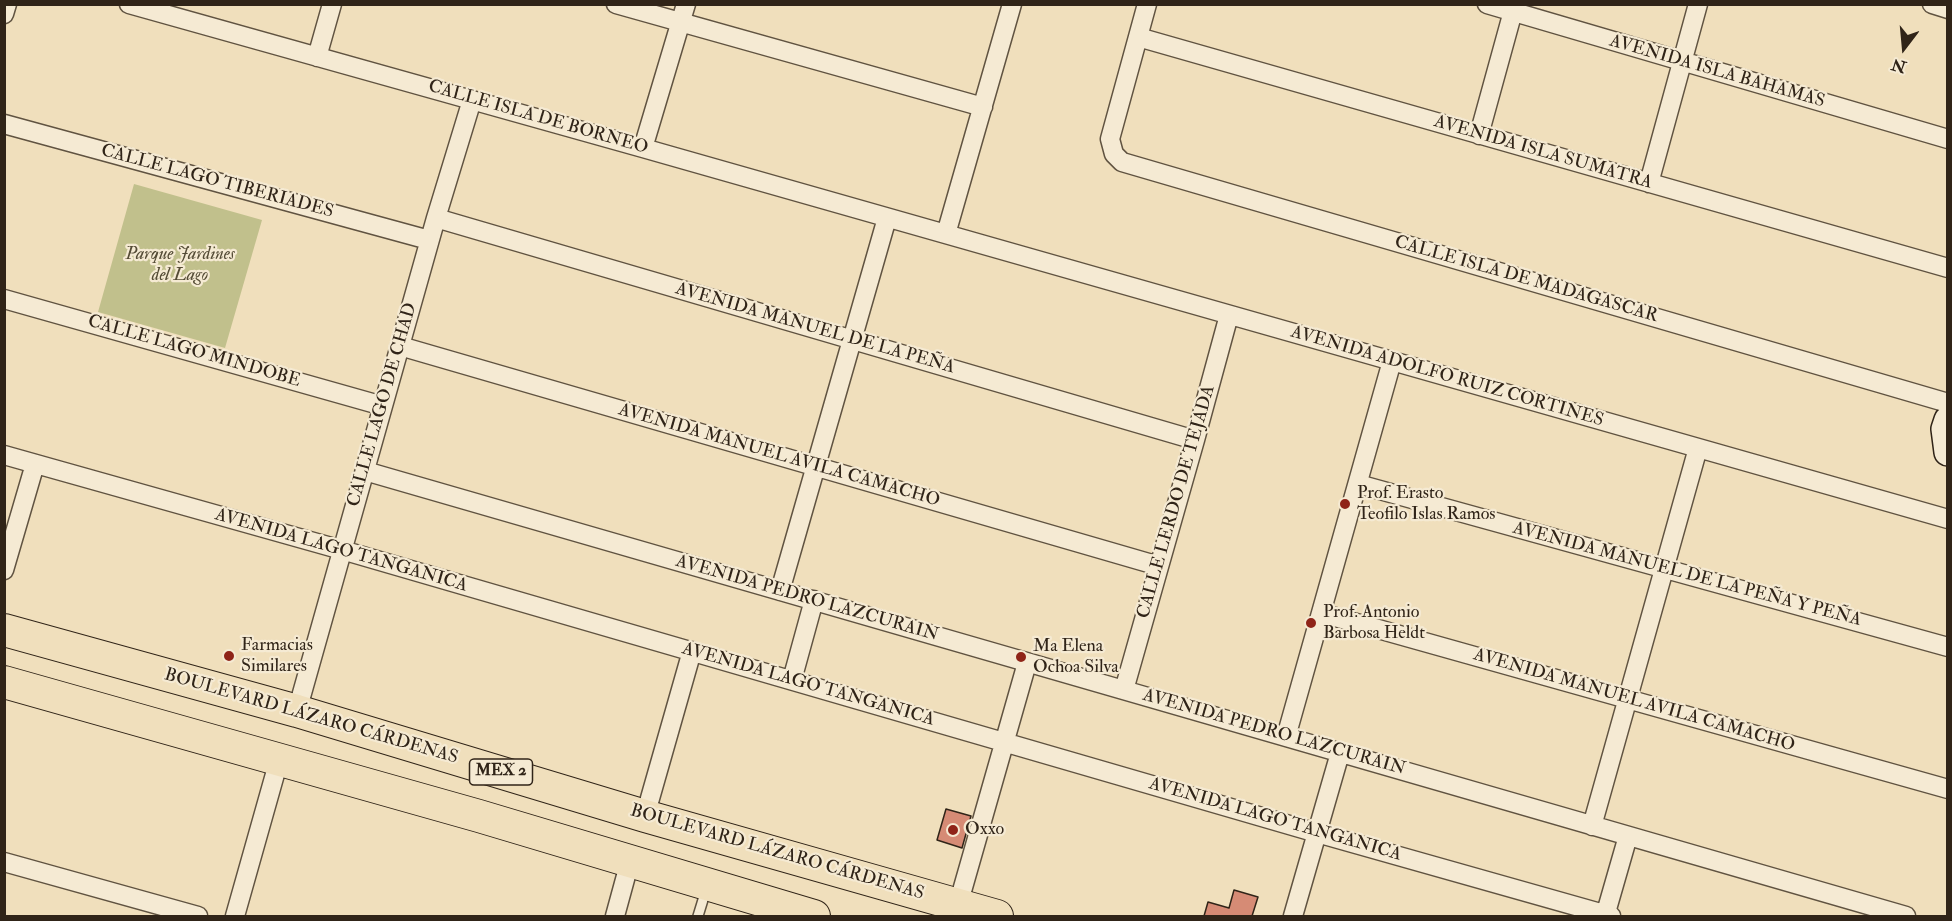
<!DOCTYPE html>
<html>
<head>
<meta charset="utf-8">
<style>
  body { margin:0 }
  #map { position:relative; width:1952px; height:921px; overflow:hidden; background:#f0dfbc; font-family:"IM FELL Double Pica",serif }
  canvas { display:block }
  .frame { position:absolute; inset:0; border:6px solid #302418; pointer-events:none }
  .north { position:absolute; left:1874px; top:18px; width:60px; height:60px; -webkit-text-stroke:4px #f5ead3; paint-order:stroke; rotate:196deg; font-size:16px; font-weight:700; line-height:24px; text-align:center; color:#302418 }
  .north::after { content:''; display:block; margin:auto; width:21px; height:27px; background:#302418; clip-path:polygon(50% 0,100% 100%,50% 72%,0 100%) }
</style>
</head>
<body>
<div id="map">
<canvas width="1952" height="921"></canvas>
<div class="frame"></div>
<div class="north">N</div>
</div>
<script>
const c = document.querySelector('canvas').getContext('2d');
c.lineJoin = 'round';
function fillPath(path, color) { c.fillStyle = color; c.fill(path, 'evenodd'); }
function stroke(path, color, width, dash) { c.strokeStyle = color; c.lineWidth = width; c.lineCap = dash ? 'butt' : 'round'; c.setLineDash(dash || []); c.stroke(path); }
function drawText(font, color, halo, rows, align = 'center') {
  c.font = font + ' "IM FELL Double Pica",serif'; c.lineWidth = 4.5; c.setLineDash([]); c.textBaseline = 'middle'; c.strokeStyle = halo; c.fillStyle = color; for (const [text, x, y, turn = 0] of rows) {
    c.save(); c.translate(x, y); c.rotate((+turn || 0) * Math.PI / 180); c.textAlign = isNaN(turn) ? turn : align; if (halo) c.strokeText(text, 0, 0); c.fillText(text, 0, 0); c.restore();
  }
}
fillPath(new Path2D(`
  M 134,184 L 262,220 L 225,348 L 98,312 Z`), '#c1c08c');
const building = new Path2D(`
  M 946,809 L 971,816 L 962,848 L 937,840 Z
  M 1234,890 L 1258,897 L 1252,916 L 1204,916 L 1208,902 L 1229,908 Z`);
fillPath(building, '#d68b75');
stroke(building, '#302418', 1.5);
const service = new Path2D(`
  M 698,916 L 706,890`);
const minor = new Path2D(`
  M 129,4 L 643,148 L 1948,519
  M 616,4 L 983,107
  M 1147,4 L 1110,139 L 1114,154 L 1122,162 L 1948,403
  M 1487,4 L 1948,139
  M 1932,4 L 1948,9
  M 4,14 L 7,4
  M 1138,37 L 1948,268
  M 317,57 L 332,4
  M 4,124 L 429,240
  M 1479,135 L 1515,4
  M 643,148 L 686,4
  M 1649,183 L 1698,4
  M 436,218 L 1195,440
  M 946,234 L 1012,4
  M 4,299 L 383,406
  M 400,346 L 1159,566
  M 4,455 L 342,550 L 1317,833 L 1611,916
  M 365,471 L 1906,916
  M 1358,484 L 1948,647
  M 4,570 L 35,464
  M 780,591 L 887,218
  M 1321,613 L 1948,789
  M 792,680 L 814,600
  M 1124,690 L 1195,440 L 1229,315
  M 297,711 L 436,218 L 472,100
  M 1286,737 L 1392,361
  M 645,816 L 692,651
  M 1592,826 L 1698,448
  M 4,862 L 198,916
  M 958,905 L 1027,663
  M 235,916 L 279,760
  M 615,916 L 630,861
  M 1293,916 L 1340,753
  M 1605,916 L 1628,836`);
const secondary = new Path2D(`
  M 1948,420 L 1945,429 L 1948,452`);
const trunk = new Path2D(`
  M 4,630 L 297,711 L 645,816 L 997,916
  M 4,682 L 479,816 L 814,916`);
stroke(service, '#605341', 12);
stroke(minor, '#605341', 21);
stroke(secondary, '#302418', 30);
stroke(trunk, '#302418', 34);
stroke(service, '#f5ead3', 9);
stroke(minor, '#f5ead3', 18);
stroke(secondary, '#f5ead3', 27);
stroke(trunk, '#f0dfbc', 32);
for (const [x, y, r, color] of [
  [1345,504,6,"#8f2418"],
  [1311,623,6,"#8f2418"],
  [229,656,6,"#8f2418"],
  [1021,657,6,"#8f2418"],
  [953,830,6,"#8f2418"]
]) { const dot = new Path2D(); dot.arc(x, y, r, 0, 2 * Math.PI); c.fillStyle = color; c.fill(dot); stroke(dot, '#f5ead3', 2); }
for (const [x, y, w] of [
  [501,772,63]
]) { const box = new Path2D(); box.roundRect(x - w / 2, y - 13, w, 26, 4.5); c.fillStyle = '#f5ead3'; c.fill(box); stroke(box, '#302418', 1.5); }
drawText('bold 16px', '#302418', null, [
  ["MEX 2",501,772]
]);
drawText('18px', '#302418', '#f5ead3', [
  ["AVENIDA ISLA BAHAMAS",1717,72,16],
  ["CALLE ISLA DE BORNEO",538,118,16],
  ["AVENIDA ISLA SUMATRA",1543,153,16],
  ["CALLE LAGO TIBERIADES",217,182,15],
  ["CALLE ISLA DE MADAGASCAR",1526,280,16],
  ["AVENIDA MANUEL DE LA PEÑA",815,329,16],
  ["CALLE LAGO MINDOBE",194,352,16],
  ["AVENIDA ADOLFO RUIZ CORTINES",1447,377,16],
  ["CALLE LAGO DE CHAD",383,405,-74],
  ["AVENIDA MANUEL AVILA CAMACHO",779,456,16],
  ["CALLE LERDO DE TEJADA",1177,502,-74],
  ["AVENIDA LAGO TANGANICA",341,551,16],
  ["AVENIDA MANUEL DE LA PEÑA Y PEÑA",1687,575,15],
  ["AVENIDA PEDRO LAZCURAIN",807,599,16],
  ["AVENIDA LAGO TANGANICA",808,685,16],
  ["AVENIDA MANUEL AVILA CAMACHO",1634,701,16],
  ["BOULEVARD LÁZARO CÁRDENAS",311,717,16],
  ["AVENIDA PEDRO LAZCURAIN",1274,733,16],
  ["AVENIDA LAGO TANGANICA",1275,820,16],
  ["BOULEVARD LÁZARO CÁRDENAS",777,853,16]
]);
drawText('italic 18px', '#544b35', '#f5ead3', [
  ["Parque Jardines",180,255],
  ["del Lago",180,276]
]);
drawText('18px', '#302418', '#f5ead3', [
  ["Prof. Erasto",1357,494],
  ["Teofilo Islas Ramos",1357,515],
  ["Prof. Antonio",1323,613],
  ["Barbosa Heldt",1323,634],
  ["Farmacias",241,646],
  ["Similares",241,667],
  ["Ma Elena",1033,647],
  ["Ochoa Silva",1033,668],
  ["Oxxo",965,830]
], 'left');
</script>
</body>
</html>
